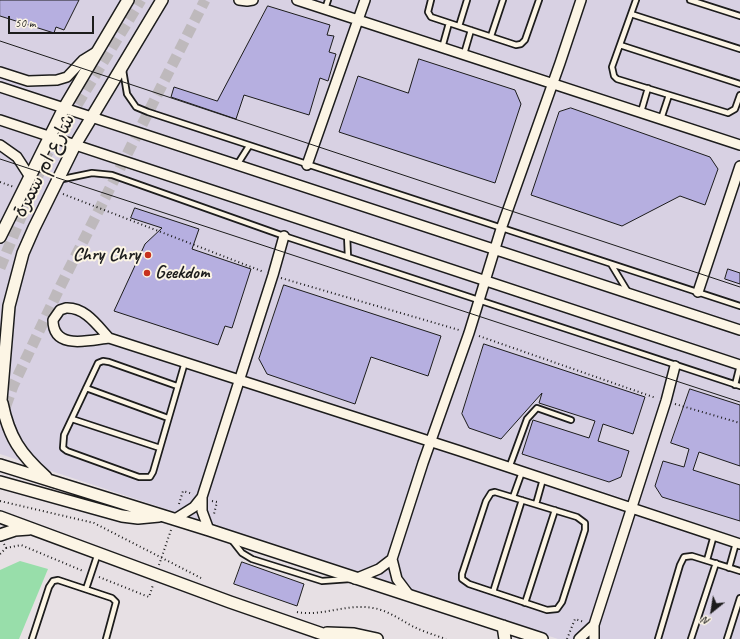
<!DOCTYPE html>
<html>
<head>
<meta charset="utf-8">
<style>
  body { margin:0 }
  #map { position:relative; width:740px; height:639px; overflow:hidden; background:#e7e0e4; font-family:Caveat,sans-serif }
  canvas { display:block }
  .north { position:absolute; left:692px; top:591px; width:40px; height:40px; -webkit-text-stroke:3px #fcf5e5; paint-order:stroke; rotate:210deg; font-size:11px; font-weight:700; line-height:16px; text-align:center; color:#1c1c1c }
  .north::after { content:''; display:block; margin:auto; width:14px; height:18px; background:#1c1c1c; clip-path:polygon(50% 0,100% 100%,50% 72%,0 100%) }
  .scale { position:absolute; left:8px; top:16px; width:86px; height:18px; box-sizing:border-box; border:2px solid #1c1c1c; border-top:0; padding-left:5px; font-size:12px; line-height:14px; white-space:nowrap; color:#1c1c1c; -webkit-text-stroke:3px #fcf5e5; paint-order:stroke }
</style>
</head>
<body>
<div id="map">
<canvas width="740" height="639"></canvas>
<div class="north">N</div>
<div class="scale">50 m</div>
</div>
<script>
const c = document.querySelector('canvas').getContext('2d');
c.lineJoin = 'round';
function fillPath(path, color) { c.fillStyle = color; c.fill(path, 'evenodd'); }
function stroke(path, color, width, dash) { c.strokeStyle = color; c.lineWidth = width; c.lineCap = dash ? 'butt' : 'round'; c.setLineDash(dash || []); c.stroke(path); }
function drawText(font, color, halo, rows, align = 'center') {
  c.font = font + ' Caveat,"Playpen Sans Arabic",sans-serif'; c.lineWidth = 4; c.setLineDash([]); c.textBaseline = 'middle'; c.strokeStyle = halo; c.fillStyle = color; for (const [text, x, y, turn = 0] of rows) {
    c.save(); c.translate(x, y); c.rotate((+turn || 0) * Math.PI / 180); c.textAlign = isNaN(turn) ? turn : align; if (halo) c.strokeText(text, 0, 0); c.fillText(text, 0, 0); c.restore();
  }
}
fillPath(new Path2D(`
  M 0,0 L 740,0 L 740,639 L 558,639 L 0,454 Z`), '#d8d1e3');
fillPath(new Path2D(`
  M 20,561 L 48,569 L 19,639 L 0,639 L 0,570 Z`), '#98deaa');
const building = new Path2D(`
  M 0,0 L 79,0 L 64,30 L 56,27 L 54,33 L 0,16 Z
  M 268,6 L 330,25 L 327,35 L 334,36 L 329,52 L 336,54 L 328,81 L 320,78 L 309,115 L 244,95 L 236,119 L 171,97 L 174,87 L 217,101 Z
  M 419,59 L 515,90 L 521,104 L 495,183 L 339,132 L 358,76 L 408,93 Z
  M 571,108 L 710,157 L 718,169 L 705,205 L 680,196 L 622,226 L 531,195 L 559,112 Z
  M 135,208 L 199,229 L 192,249 L 251,269 L 232,328 L 225,326 L 218,345 L 114,311 L 145,244 L 162,228 L 131,218 Z
  M 728,269 L 740,273 L 740,284 L 725,279 Z
  M 284,285 L 441,336 L 428,376 L 371,357 L 355,404 L 267,374 L 259,359 Z
  M 484,344 L 645,397 L 633,434 L 603,424 L 598,441 L 629,451 L 621,477 L 609,482 L 522,454 L 533,420 L 589,438 L 595,421 L 539,403 L 542,393 L 501,439 L 469,428 L 462,414 Z
  M 690,389 L 740,405 L 740,466 L 699,452 L 693,470 L 740,485 L 740,521 L 662,497 L 655,486 L 663,461 L 684,467 L 689,449 L 671,443 Z
  M 242,562 L 304,584 L 297,606 L 234,584 Z`);
fillPath(building, '#b6afe0');
stroke(building, '#1c1c1c', 1);
stroke(new Path2D(`
  M 0,268 L 47,154 L 141,0
  M 0,422 L 13,386 L 59,289 L 205,0`), '#beb9bc', 11, [11, 5.5]);
const service = new Path2D(`
  M 431,0 L 428,12 L 431,17 L 516,45 L 521,44 L 525,40 L 539,0
  M 636,0 L 612,67 L 614,76 L 617,79 L 728,113 L 735,109 L 740,95
  M 690,0 L 740,16
  M 325,9 L 328,0
  M 631,14 L 740,49
  M 459,26 L 467,0
  M 491,36 L 503,0
  M 620,45 L 740,84
  M 442,48 L 449,23
  M 464,54 L 471,30
  M 123,70 L 127,94 L 136,107 L 148,112 L 740,306
  M 641,112 L 648,88
  M 661,119 L 669,95
  M 237,165 L 249,146
  M 58,180 L 92,173 L 112,175 L 284,236 L 740,386
  M 347,235 L 348,257
  M 611,264 L 628,292
  M 735,385 L 740,365
  M 177,386 L 109,362 L 103,361 L 98,363 L 64,435 L 63,448 L 67,451 L 139,477 L 150,477 L 153,472 L 185,362
  M 86,388 L 168,418
  M 72,419 L 160,448
  M 509,468 L 527,419 L 537,408 L 571,420
  M 495,492 L 577,517 L 585,523 L 585,530 L 562,602 L 557,609 L 547,610 L 469,584 L 462,579 L 462,574 L 486,501 L 491,493 Z
  M 513,497 L 522,472
  M 536,504 L 543,479
  M 231,539 L 242,553 L 252,559 L 322,581 L 350,579
  M 707,560 L 714,535
  M 729,568 L 736,543
  M 86,589 L 98,553
  M 493,592 L 522,500
  M 525,603 L 555,510
  M 32,639 L 49,587 L 53,581 L 58,580 L 112,598 L 116,602 L 106,639
  M 658,639 L 680,565 L 684,557 L 692,556 L 740,571
  M 691,639 L 716,563
  M 727,639 L 740,598`);
const minor = new Path2D(`
  M 239,0 L 247,1 L 253,0
  M 297,0 L 740,145
  M 0,72 L 28,81 L 57,80 L 67,77 L 83,60 L 96,52
  M 0,87 L 740,330
  M 0,120 L 740,365
  M 0,145 L 17,157 L 30,177
  M 307,165 L 365,0
  M 698,292 L 740,166
  M 66,308 C 85,307 97,325 109,338 C 90,340 53,351 53,320 L 60,310 Z
  M 109,338 L 460,451 L 740,544
  M 175,519 L 194,507 L 202,497
  M 209,530 L 202,511 L 202,497 L 273,275 L 284,236
  M 355,579 L 379,569 L 392,559
  M 409,595 L 397,579 L 392,559 L 423,463 L 469,333 L 501,229 L 560,63 L 581,0
  M 579,639 L 594,625
  M 594,639 L 594,625 L 666,401 L 675,366`);
const tertiary = new Path2D(`
  M 0,237 L 64,108 L 128,0
  M 2,403 C 9,437 20,454 46,477
  M 0,412 L 9,306 L 23,253 L 34,228 L 75,145 L 162,0
  M 0,465 L 209,530 L 542,639
  M 0,482 L 122,516 L 138,518 L 159,516
  M 0,517 L 230,602 L 337,639
  M 0,535 L 15,530 L 29,529
  M 503,626 L 505,639
  M 327,633 L 354,634 L 377,639`);
stroke(service, '#1c1c1c', 8);
stroke(minor, '#1c1c1c', 12);
stroke(tertiary, '#1c1c1c', 14);
stroke(new Path2D(`
  M 0,182 L 14,187
  M 63,194 L 264,272
  M 281,278 L 459,330
  M 479,336 L 656,398
  M 675,404 L 740,423
  M 0,501 L 94,523 L 201,578
  M 212,501 L 217,502 L 214,514
  M 179,504 L 183,491 L 193,494
  M 6,548 L 21,545 L 83,571
  M 0,554 L 6,548 L 4,544
  M 159,565 L 171,530
  M 99,577 L 149,597 L 153,585
  M 297,612 C 322,617 347,603 373,608 C 387,610 399,619 412,626 C 422,631 434,635 446,639
  M 567,639 L 575,619 L 584,622`), '#1c1c1c', 2, [1, 3]);
stroke(service, '#fcf5e5', 4.5);
stroke(minor, '#fcf5e5', 9);
stroke(tertiary, '#fcf5e5', 11);
stroke(new Path2D(`
  M 0,41 L 740,287
  M 0,159 L 740,402`), '#1c1c1c', 1);
for (const [x, y, r, color] of [
  [148,255,4,"#c8321e"],
  [147,273,4,"#c8321e"]
]) { const dot = new Path2D(); dot.arc(x, y, r, 0, 2 * Math.PI); c.fillStyle = color; c.fill(dot); stroke(dot, '#fcf5e5', 1.5); }
drawText('19px', '#1c1c1c', '#fcf5e5', [
  ["شارع ام سمرة",45,166,-63]
]);
drawText('bold 19px', '#1c1c1c', '#fcf5e5', [
  ["Chry Chry",140,255],
  ["Geekdom",155,273,"left"]
], 'right');
</script>
</body>
</html>
